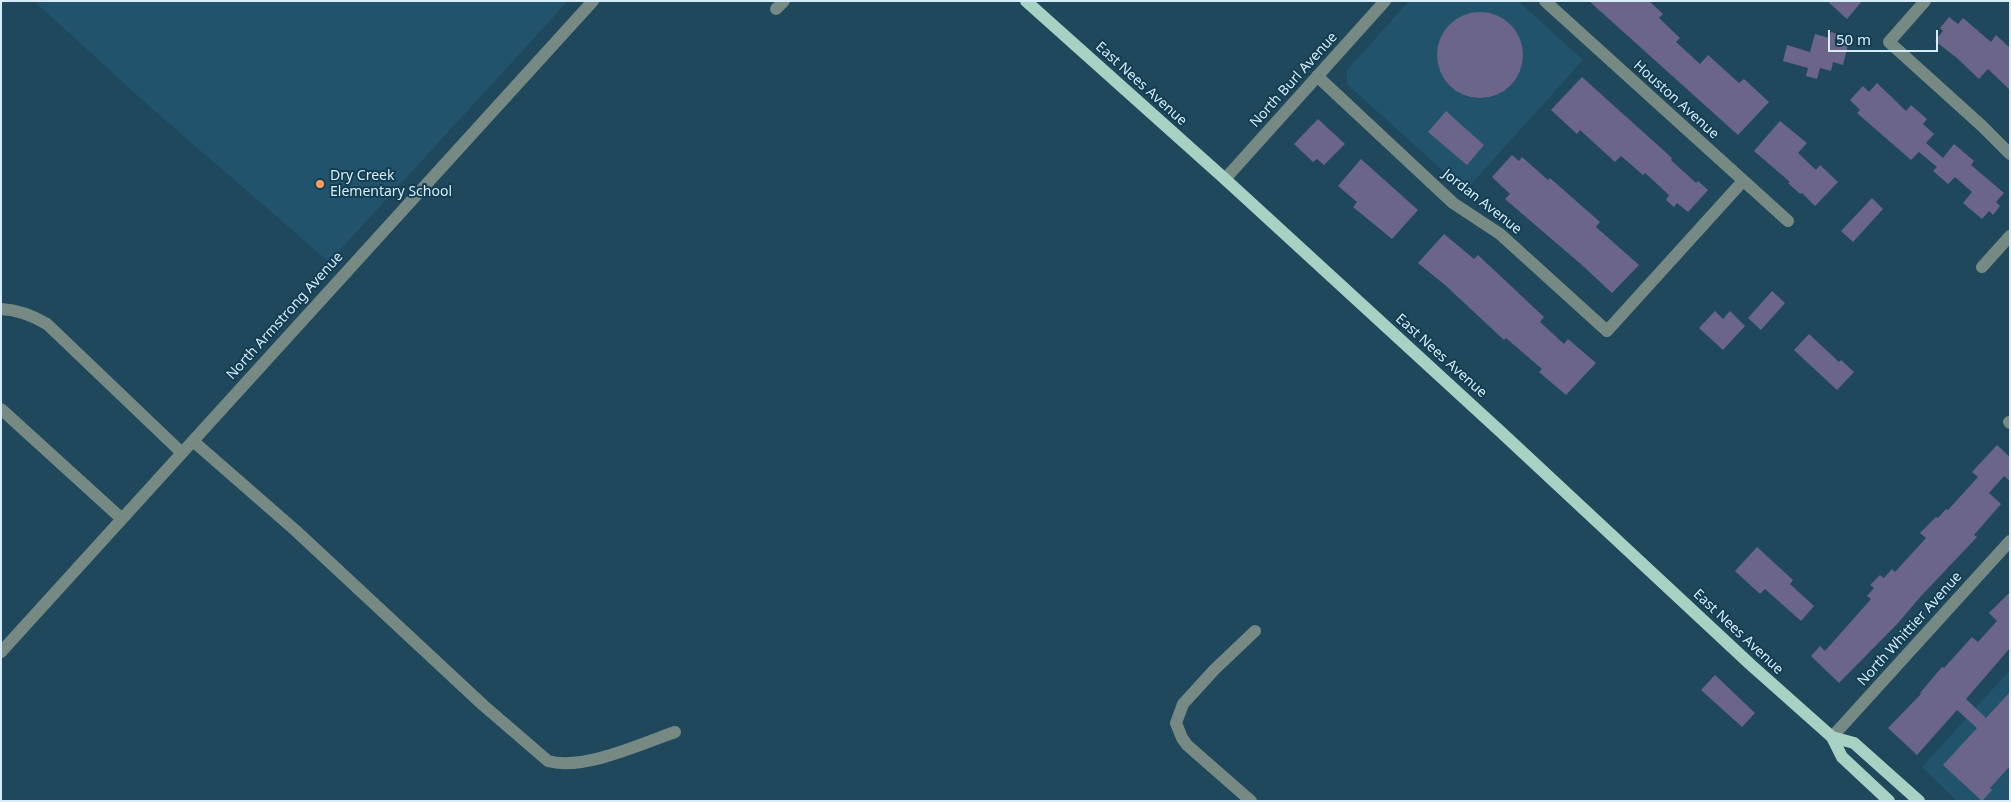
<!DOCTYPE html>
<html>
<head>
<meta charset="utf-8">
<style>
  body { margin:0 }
  #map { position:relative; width:2011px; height:802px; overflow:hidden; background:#1f485c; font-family:"Noto Sans",sans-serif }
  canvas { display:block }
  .frame { position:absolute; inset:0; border:2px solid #d7edfa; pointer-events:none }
  .scale { position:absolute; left:1828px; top:30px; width:110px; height:22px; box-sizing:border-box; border:2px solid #d7edfa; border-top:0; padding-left:6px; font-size:15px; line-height:18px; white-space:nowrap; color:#d7edfa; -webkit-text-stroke:4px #133d51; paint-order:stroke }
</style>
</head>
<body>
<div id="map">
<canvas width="2011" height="802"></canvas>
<div class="frame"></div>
<div class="scale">50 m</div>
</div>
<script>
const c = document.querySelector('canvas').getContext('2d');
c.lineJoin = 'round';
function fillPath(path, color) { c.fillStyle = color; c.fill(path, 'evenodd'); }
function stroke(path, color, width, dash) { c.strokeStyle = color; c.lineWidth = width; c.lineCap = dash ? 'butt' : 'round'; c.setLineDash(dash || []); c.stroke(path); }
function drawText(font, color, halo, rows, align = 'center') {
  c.font = font + ' "Noto Sans",sans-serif'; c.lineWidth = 4; c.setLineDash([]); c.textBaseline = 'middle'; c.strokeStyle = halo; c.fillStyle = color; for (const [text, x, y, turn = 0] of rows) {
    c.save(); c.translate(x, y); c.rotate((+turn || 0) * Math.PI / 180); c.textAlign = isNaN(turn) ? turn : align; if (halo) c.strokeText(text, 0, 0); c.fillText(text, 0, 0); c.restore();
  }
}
fillPath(new Path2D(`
  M 34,1 L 568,1 L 329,262 L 149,106 Z
  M 1409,1 L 1518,1 L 1583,60 L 1465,191 L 1347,84 L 1347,70 Z
  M 2010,670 L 2010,801 L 1957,801 L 1922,767 Z`), '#21536c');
fillPath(new Path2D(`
  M 1589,1 L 1649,1 L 1663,14 L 1659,18 L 1680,38 L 1676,42 L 1700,64 L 1708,55 L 1739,83 L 1744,79 L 1769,102 L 1738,135 Z
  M 1827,1 L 1862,1 L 1847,19 Z
  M1437 55a43 43 0 1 1 86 0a43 43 0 1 1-86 0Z
  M 1949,17 L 1958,24 L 1963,18 L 1991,42 L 1996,35 L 2010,48 L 2010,90 L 1988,69 L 1979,79 L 1957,58 L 1935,41 L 1943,31 L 1940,28 Z
  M 1831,32 L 1850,37 L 1843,65 L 1833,62 L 1831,71 L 1820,68 L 1817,79 L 1806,76 L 1808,68 L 1783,61 L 1787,45 L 1810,52 L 1815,34 L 1829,38 Z
  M 1582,77 L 1672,158 L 1671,160 L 1696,183 L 1698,181 L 1708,190 L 1688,212 L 1677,203 L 1674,207 L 1666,200 L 1669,195 L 1645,173 L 1643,175 L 1621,156 L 1615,162 L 1580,130 L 1577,134 L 1551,110 Z
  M 1877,83 L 1906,111 L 1911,105 L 1927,119 L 1923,124 L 1934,134 L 1926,143 L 1943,158 L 1954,144 L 1974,161 L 1971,165 L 2004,193 L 1996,202 L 2000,206 L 1993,215 L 1989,211 L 1982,219 L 1963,203 L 1972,192 L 1955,177 L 1948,184 L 1933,171 L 1937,167 L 1919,152 L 1911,160 L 1857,113 L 1860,110 L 1850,100 L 1863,86 L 1869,92 Z
  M 1446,111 L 1484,145 L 1467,165 L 1428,132 Z
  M 1318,119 L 1345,144 L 1324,165 L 1317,159 L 1313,162 L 1294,144 Z
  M 1780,121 L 1807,143 L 1798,153 L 1816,170 L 1820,165 L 1838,182 L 1815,206 L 1802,193 L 1800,194 L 1788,183 L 1790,182 L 1754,151 Z
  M 1512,155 L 1519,161 L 1522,157 L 1548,180 L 1550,178 L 1600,222 L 1596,227 L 1639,265 L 1612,293 L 1583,266 L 1505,199 L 1510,194 L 1492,177 Z
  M 1361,159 L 1418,210 L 1392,239 L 1353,207 L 1357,202 L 1338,186 Z
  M 1872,198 L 1883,209 L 1853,242 L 1841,231 Z
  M 1444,234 L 1474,259 L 1478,255 L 1544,317 L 1540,322 L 1564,344 L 1568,339 L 1596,363 L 1566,395 L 1539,372 L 1542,369 L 1506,338 L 1504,340 L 1445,285 L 1418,263 Z
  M 1772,291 L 1785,303 L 1761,330 L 1748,318 Z
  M 1715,311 L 1723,319 L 1730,311 L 1745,326 L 1723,350 L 1699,328 Z
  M 1809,334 L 1839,362 L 1841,360 L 1854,372 L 1837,390 L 1794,350 Z
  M 1997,445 L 2010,457 L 2010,481 L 2004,476 L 1989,493 L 2001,504 L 1974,535 L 1977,537 L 1922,595 L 1898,623 L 1839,683 L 1811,656 L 1820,646 L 1825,651 L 1871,599 L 1867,596 L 1874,588 L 1870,585 L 1880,575 L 1884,578 L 1892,569 L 1895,572 L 1926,538 L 1920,533 L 1936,517 L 1938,518 L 1946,509 L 1948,510 L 1978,477 L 1972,472 Z
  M 1757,547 L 1793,580 L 1790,584 L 1814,606 L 1801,621 L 1765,589 L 1760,594 L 1735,571 Z
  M 2010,592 L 2010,648 L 1966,699 L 1986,718 L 2010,692 L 2010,766 L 1990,788 L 1992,790 L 1982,801 L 1943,765 L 1977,728 L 1957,710 L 1917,755 L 1888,728 L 1921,694 L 1920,693 L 1942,667 L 1944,668 L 1972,637 L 1978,642 L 1997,621 L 1989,613 Z
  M 1715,675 L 1755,713 L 1742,727 L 1701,690 Z`), '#6c658a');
stroke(new Path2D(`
  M 1545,1 L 1788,221
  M 1925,1 L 1889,42 L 1982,126 L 2010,154
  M 776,9 L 784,1
  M 1317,76 L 1453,203 L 1500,234 L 1607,331 L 1743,181
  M 1225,179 L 1385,1
  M 1982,267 L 2010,236
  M 1,309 C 19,310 32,315 47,324 L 182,453
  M 1,409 L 122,519
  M 2009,422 L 2010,423
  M 193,441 L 295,530 L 483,705 L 548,761 C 583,771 641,744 675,732
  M 1,652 L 593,1
  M 1832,737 L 2010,541
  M 1251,801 L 1187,745 L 1182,738 L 1176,723 L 1183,704 L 1214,670 L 1255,631`), '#768a83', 12);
stroke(new Path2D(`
  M 1026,1 L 1225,179 L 1502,433 L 1751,665 L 1832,737 L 1842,757 L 1889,801
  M 1832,737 L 1854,743 L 1919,801`), '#a6d1c3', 12);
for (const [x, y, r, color] of [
  [320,184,5,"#fe9b58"]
]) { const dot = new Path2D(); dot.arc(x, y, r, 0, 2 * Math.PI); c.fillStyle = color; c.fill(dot); stroke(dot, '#133d51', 2); }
drawText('14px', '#d7edfa', '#133d51', [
  ["North Burl Avenue",1294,80,-48],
  ["East Nees Avenue",1141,84,42],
  ["Houston Avenue",1676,100,42],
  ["Jordan Avenue",1482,202,38],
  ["North Armstrong Avenue",285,316,-48],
  ["East Nees Avenue",1441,356,42],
  ["North Whittier Avenue",1910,629,-48],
  ["East Nees Avenue",1738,632,43]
]);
drawText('14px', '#d7edfa', '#133d51', [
  ["Dry Creek",330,176],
  ["Elementary School",330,192]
], 'left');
</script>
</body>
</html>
